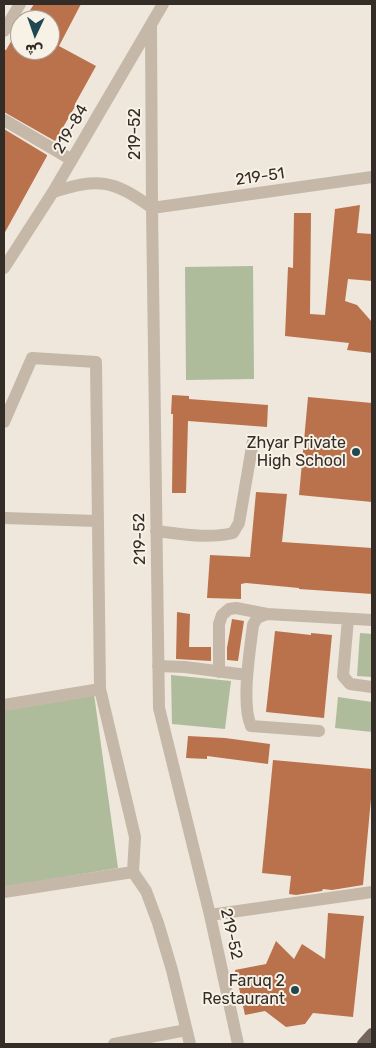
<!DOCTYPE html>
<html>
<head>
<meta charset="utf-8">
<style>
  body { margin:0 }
  #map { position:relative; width:376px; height:1048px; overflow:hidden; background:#efe7db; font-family:Rubik,Cairo,sans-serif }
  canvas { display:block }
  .frame { position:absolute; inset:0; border:5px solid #332c27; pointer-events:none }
  .north { position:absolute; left:10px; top:10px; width:50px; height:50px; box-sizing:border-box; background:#f7f1e6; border:1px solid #a9a29a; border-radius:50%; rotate:183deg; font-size:14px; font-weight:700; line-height:20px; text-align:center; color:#332c27 }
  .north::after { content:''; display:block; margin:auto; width:18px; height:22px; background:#214850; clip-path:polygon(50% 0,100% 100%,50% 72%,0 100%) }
</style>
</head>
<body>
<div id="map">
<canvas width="376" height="1048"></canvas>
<div class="frame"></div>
<div class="north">ش</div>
</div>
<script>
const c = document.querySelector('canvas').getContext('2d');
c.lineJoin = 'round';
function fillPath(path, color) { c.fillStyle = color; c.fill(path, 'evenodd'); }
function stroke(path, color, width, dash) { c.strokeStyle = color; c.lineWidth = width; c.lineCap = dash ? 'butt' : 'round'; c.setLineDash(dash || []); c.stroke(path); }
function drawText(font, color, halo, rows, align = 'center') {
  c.font = font + ' Rubik,sans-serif'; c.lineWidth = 4; c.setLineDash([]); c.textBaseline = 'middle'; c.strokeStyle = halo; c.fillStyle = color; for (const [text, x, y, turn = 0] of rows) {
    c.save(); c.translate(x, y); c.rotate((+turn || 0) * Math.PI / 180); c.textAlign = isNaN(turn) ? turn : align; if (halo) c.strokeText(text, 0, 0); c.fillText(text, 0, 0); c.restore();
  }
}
fillPath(new Path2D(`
  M 253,266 L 254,379 L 186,380 L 185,267 Z
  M 360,633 L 372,634 L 372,677 L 357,676 Z
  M 171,675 L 231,681 L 225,729 L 172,724 Z
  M 94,694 L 118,868 L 4,887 L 4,710 Z
  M 338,697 L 372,702 L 372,732 L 335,728 Z`), '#aebc9c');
fillPath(new Path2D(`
  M 34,4 L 81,4 L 59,46 L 96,66 L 75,104 L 76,105 L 55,141 L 4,112 L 4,50 L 6,50 L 20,26 L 20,50 L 50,50 L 50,20 L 24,20 Z
  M 4,129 L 47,155 L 47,156 L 4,234 Z
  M 360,205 L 357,233 L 372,234 L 372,281 L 348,279 L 345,301 L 357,305 L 372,322 L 372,353 L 347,350 L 349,343 L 285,336 L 288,267 L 293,268 L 294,213 L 311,213 L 310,314 L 325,315 L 335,209 Z
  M 172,395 L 189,396 L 189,399 L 268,405 L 267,427 L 188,421 L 186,493 L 172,493 L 173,414 L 171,414 Z
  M 308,397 L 372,403 L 372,502 L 299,495 Z
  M 256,492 L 287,494 L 282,542 L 372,548 L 372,594 L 299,589 L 299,588 L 246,583 L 241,584 L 241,599 L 207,598 L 210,555 L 250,557 Z
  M 177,612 L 190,614 L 189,647 L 211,647 L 211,661 L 176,659 Z
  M 232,619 L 244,621 L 238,661 L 227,660 L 227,648 Z
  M 275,631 L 311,635 L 311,633 L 332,635 L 324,718 L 266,712 Z
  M 188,736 L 225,738 L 270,744 L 268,764 L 207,756 L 207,759 L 186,758 Z
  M 273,760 L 372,769 L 372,788 L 363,885 L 332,890 L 323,889 L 322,891 L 296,895 L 289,894 L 291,876 L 262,873 Z
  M 328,913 L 364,916 L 353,1017 L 313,1013 L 305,1024 L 286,1027 L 265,1011 L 245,1015 L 235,970 L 266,964 L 276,941 L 294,959 L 302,944 L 325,959 Z`), '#ba724d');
stroke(new Path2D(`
  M 151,25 L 152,208 L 159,708 L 210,915 L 238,1044
  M 4,31 L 20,4
  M 4,120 L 72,160
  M 53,192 C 98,178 113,179 152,208 L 372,177
  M 4,268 L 53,192 L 163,4
  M 4,422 L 32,358 L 96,362 L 100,689 L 135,837 L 133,872 L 146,891 L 158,923 L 172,970 L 190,1044
  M 4,518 L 97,521
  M 156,531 C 182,534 208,539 233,533 L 239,523 L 253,441
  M 348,619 L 343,676 L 350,684 L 372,687
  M 158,666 L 185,667 L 247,675
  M 219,672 L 219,624 L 222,615 L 229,609 L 236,608 L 267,614
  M 4,705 L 100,689
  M 319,731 L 251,726 C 241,704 250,650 253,625 L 257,618 L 267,614 L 372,620
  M 4,892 L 133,872
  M 210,915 L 372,892
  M 114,1044 L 186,1030`), '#c5b8a8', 12);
stroke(new Path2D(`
  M 363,1044 L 372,1034`), '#74655a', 12);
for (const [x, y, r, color] of [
  [356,452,5,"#214850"],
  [295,990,5,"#214850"]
]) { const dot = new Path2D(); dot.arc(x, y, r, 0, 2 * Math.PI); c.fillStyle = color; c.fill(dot); stroke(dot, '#f7f1e6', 2); }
drawText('16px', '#332c27', '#f7f1e6', [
  ["219-84",71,129,-60],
  ["219-52",135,134,-90],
  ["219-51",260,177,-8],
  ["219-52",140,539,-91],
  ["219-52",231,934,77]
]);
drawText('16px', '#332c27', '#f7f1e6', [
  ["Zhyar Private",346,443],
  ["High School",346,461],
  ["Faruq 2",285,981],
  ["Restaurant",285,999]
], 'right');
</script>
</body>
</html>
